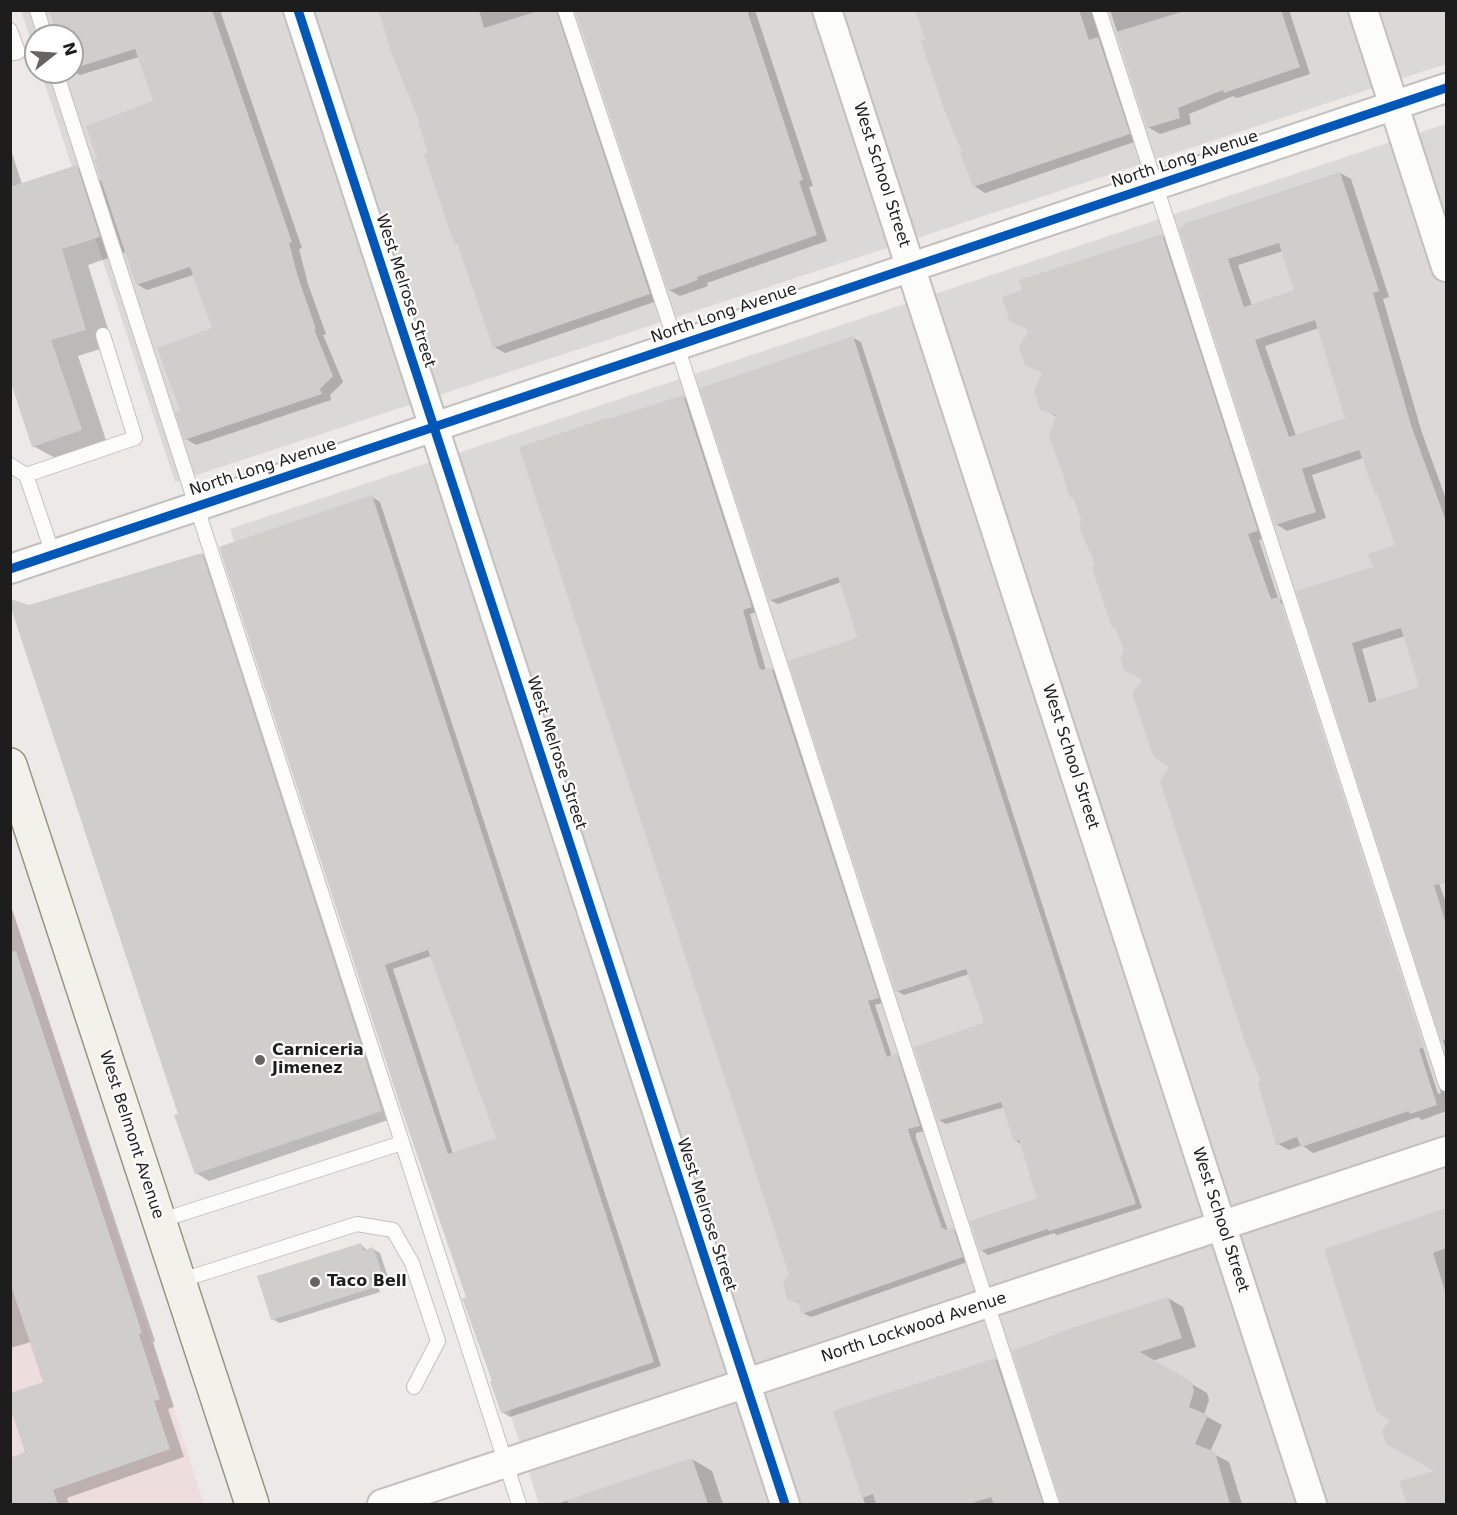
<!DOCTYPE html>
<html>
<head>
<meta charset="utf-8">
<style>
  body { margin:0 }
  #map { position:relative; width:1457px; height:1515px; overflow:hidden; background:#ece9e6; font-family:"DejaVu Sans",sans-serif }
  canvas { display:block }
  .frame { position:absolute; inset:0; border:12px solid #1d1d1d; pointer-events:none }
  .north { position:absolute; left:24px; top:24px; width:60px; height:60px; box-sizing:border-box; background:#fff; border:2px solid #a5a5a5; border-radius:50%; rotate:73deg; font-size:16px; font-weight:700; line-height:24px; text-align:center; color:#1d1d1d }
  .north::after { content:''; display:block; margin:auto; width:21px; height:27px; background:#656463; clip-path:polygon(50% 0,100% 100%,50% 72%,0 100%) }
</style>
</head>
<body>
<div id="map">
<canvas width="1457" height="1515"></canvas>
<div class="frame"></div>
<div class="north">N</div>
</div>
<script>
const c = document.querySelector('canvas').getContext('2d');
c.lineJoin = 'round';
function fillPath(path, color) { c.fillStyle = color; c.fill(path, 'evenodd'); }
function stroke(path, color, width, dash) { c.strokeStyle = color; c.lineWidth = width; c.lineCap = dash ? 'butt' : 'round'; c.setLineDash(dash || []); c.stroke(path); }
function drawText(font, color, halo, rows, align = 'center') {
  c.font = font + ' "DejaVu Sans",sans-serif'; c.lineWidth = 4.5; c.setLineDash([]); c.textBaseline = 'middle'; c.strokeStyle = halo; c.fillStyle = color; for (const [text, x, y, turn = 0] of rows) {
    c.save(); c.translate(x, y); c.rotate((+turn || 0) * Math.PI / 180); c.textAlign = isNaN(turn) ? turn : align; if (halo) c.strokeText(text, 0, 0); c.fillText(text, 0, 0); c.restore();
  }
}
fillPath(new Path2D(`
  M 1446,10 L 1446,64 L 175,482 L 41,72 L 72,72 L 72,36 L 36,36 L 36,55 L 21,11 Z
  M 1418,133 L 1446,222 L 1446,1504 L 539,1504 L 230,529 Z`), '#dbd9d7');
fillPath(new Path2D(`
  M 11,904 L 204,1504 L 11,1504 Z`), '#eddedd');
fillPath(new Path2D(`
  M 1446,124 L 1446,222 L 1418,133 Z`), '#dad8d7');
fillPath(new Path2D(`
  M 49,10 L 220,10 L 302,248 L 299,249 L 308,284 L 326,334 L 323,335 L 343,382 L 330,395 L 331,400 L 196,445 L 186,439 L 182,411 L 214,329 L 193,275 L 147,290 L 137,284 L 126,252 L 88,265 L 113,345 L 78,356 L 108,446 L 61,461 L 33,446 L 10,375 L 10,147 L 22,184 L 76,167 L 103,182 L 155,102 L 139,57 L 80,75 L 72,70 L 72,36 L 59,36 Z
  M 380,10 L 570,10 L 660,300 L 505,353 L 494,347 L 459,244 L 455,242 L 421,122 Z
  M 576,10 L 755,10 L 813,186 L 809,187 L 827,241 L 707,283 L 708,286 L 680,296 L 669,290 Z
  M 920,10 L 1105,10 L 1140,140 L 985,193 L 974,186 Z
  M 1110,10 L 1289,10 L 1310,74 L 1237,98 L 1233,96 L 1189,114 L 1191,124 L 1160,134 L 1148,127 Z
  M 1340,173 L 1351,179 L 1389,297 L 1383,299 L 1422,433 L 1446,499 L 1446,864 L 1434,869 L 1446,903 L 1446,1051 L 1298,592 L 1375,568 L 1397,546 L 1379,494 L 1363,458 L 1312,475 L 1326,518 L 1287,531 L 1276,524 L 1181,229 ZM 1283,251 L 1296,291 L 1252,306 L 1238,265 ZM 1319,328 L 1347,419 L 1296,436 L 1265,346 ZM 1405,636 L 1421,688 L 1377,702 L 1362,649 Z
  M 1162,236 L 1173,242 L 1268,537 L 1259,540 L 1278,598 L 1290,605 L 1446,1089 L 1446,1111 L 1422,1120 L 1418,1117 L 1313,1153 L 1302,1145 L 1289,1150 L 1278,1144 L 1262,1081 L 1144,679 L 1125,651 L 1083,520 L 1057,417 L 1042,408 L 1044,373 L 1027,365 L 1030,330 L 1011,321 ZM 1280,604 L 1283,604 L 1441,1093 L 1438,1094 Z
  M 853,338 L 861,342 L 1113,1124 L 1142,1208 L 1057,1235 L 1054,1233 L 988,1255 L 981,1250 L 1039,1199 L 1021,1144 L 1016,1141 L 1005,1107 L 946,1124 L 939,1120 L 984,1024 L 984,1018 L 969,974 L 904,995 L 897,991 L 859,639 L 841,582 L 778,604 L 770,600 Z
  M 683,397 L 691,401 L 759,611 L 750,614 L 766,670 L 771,669 L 779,673 L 886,1002 L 875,1005 L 892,1057 L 896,1055 L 904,1060 L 927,1130 L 916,1133 L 916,1138 L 948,1231 L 953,1229 L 961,1234 L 970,1261 L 811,1317 L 803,1313 L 801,1304 L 788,1299 L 791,1276 L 609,418 L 611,420 Z
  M 372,497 L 380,502 L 661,1366 L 510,1417 L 502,1412 L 468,1297 L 221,548 ZM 431,956 L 498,1139 L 453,1154 L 393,969 Z
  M 202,554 L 215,562 L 394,1118 L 209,1181 L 196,1173 L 28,607 Z
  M 10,903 L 155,1341 L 153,1342 L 174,1407 L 168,1409 L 184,1457 L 67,1498 L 69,1504 L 10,1504 L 10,1459 L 27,1453 L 45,1383 L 31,1342 L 10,1348 Z
  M 1446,1209 L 1446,1504 L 1408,1504 L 1401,1482 L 1437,1471 L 1391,1421 L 1326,1250 Z
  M 361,1245 L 368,1251 L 373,1249 L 380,1253 L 388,1277 L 376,1281 L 380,1292 L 280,1323 L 272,1319 Z
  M 1168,1298 L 1183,1307 L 1196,1347 L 1152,1361 L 1207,1393 L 1209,1400 L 1204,1415 L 1222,1425 L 1210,1452 L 1229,1462 L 1242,1504 L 1062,1504 L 1014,1352 Z
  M 995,1359 L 1010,1368 L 1054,1504 L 865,1504 L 835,1412 Z
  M 692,1459 L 712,1471 L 723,1504 L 557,1504 Z`), '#0003');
fillPath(new Path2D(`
  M 49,10 L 212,10 L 292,242 L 289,243 L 298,277 L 316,329 L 314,329 L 333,376 L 320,389 L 322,394 L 184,440 L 175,412 L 180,410 L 157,348 L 212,328 L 190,267 L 136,285 L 94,159 L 97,158 L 86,126 L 153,101 L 135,49 L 72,69 L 72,36 L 57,36 Z
  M 378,10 L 479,10 L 484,28 L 541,10 L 556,10 L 650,294 L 493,348 L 457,242 L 454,243 L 424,154 L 428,153 L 418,122 L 419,121 L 392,54 Z
  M 575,10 L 747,10 L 803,180 L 799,181 L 817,235 L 697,277 L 698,280 L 668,291 Z
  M 915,10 L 1079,10 L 1089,40 L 1098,37 L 1130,134 L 973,187 L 960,152 L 962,152 L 944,109 L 921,41 L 925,39 Z
  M 1188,10 L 1281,10 L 1300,67 L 1224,93 L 1223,90 L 1178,108 L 1180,118 L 1147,128 L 1116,32 Z
  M 77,165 L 100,237 L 62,249 L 86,330 L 51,340 L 82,430 L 32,447 L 10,380 L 10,187 Z
  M 1340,172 L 1379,291 L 1373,293 L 1411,425 L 1446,521 L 1446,883 L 1434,885 L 1446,924 L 1446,1039 L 1441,1041 L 1296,591 L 1373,567 L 1368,554 L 1395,545 L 1377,493 L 1375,494 L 1359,450 L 1302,469 L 1316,512 L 1275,525 L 1179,228 L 1184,227 L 1183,224 ZM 1279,243 L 1294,290 L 1244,307 L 1228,259 ZM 1315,320 L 1345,418 L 1289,437 L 1255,340 ZM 1401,628 L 1419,687 L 1369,703 L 1352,643 Z
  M 1162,234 L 1258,531 L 1248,534 L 1271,599 L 1279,597 L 1424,1047 L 1419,1049 L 1437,1105 L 1410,1114 L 1409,1111 L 1301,1147 L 1297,1137 L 1276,1145 L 1258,1083 L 1261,1081 L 1245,1042 L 1160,781 L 1169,767 L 1153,756 L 1132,693 L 1142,680 L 1124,670 L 1120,658 L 1124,651 L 1116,629 L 1111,625 L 1092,568 L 1095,564 L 1079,527 L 1081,520 L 1074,499 L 1069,496 L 1063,474 L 1049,436 L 1056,415 L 1040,410 L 1034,390 L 1043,372 L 1025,366 L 1019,347 L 1029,329 L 1010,322 L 1002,297 L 1022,290 L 1019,280 Z
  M 853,336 L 1106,1118 L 1136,1204 L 1049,1231 L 1048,1229 L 980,1251 L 970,1221 L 1037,1198 L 1019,1140 L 1014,1142 L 1001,1102 L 937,1121 L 914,1047 L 983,1023 L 983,1018 L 966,969 L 896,992 L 788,661 L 857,638 L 847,604 L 838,577 L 769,601 L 700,388 Z
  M 683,395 L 752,607 L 743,610 L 759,667 L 762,670 L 771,667 L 879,998 L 868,1001 L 887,1057 L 897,1053 L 920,1126 L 908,1129 L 909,1133 L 942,1228 L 944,1228 L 945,1230 L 953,1227 L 963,1257 L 802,1314 L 798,1302 L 787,1300 L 783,1282 L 789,1275 L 519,447 L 609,417 L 609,419 Z
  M 372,495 L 654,1362 L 501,1413 L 490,1381 L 492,1381 L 462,1298 L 466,1297 L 400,1105 L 219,547 ZM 428,950 L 496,1138 L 448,1154 L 385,965 Z
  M 202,553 L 382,1111 L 195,1174 L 174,1115 L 178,1114 L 10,605 L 10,599 L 29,605 Z
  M 16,951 L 142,1333 L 139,1334 L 160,1399 L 154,1401 L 170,1449 L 53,1490 L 58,1504 L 10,1504 L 10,1458 L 25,1452 L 10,1407 L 10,1393 L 43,1382 L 10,1282 L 10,952 Z
  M 1446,1208 L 1446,1248 L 1433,1253 L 1446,1294 L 1446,1504 L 1407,1504 L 1399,1481 L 1434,1471 L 1386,1444 L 1382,1431 L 1389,1421 L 1376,1411 L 1324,1249 Z
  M 361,1243 L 363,1251 L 373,1247 L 382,1273 L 370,1277 L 373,1288 L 271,1320 L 257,1276 Z
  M 1168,1297 L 1182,1338 L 1140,1352 L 1192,1382 L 1194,1391 L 1189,1407 L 1208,1415 L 1195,1444 L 1215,1452 L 1230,1504 L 1061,1504 L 1012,1351 L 1072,1328 Z
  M 995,1358 L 1043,1504 L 994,1504 L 991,1497 L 969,1504 L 876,1504 L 873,1494 L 862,1498 L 833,1411 Z
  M 692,1458 L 708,1504 L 568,1504 L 567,1500 Z`), '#d0cecb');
const lane = new Path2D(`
  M 37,10 L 45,36
  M 565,10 L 677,346 L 1052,1504
  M 1099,10 L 1446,1084
  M 10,30 L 18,52 L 10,54
  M 56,72 L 519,1504
  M 10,465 L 26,475 L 53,554
  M 26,475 L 135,438 L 103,335
  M 159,1221 L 402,1143
  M 179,1281 L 357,1224 L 393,1230 L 412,1263 L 438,1341 L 414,1387`);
const street = new Path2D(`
  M 298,10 L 785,1504
  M 827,10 L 1312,1504
  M 1363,10 L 1446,267
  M 10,569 L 1446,88
  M 382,1504 L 1446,1151`);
const secondary = new Path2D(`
  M 10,765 L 252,1504`);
stroke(lane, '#c3c1c0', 16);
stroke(street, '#c3c1c0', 32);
stroke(secondary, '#949380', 36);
stroke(lane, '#fcfcfb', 14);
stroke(street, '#fcfcfb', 28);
stroke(secondary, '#f3f2ea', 33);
stroke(new Path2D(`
  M 298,10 L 785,1504
  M 10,569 L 1446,88`), '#0057b8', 9);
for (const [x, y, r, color] of [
  [260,1060,6,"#656463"],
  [315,1282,6,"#656463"]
]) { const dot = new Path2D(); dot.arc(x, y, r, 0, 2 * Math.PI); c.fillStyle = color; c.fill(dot); stroke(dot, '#fff', 2); }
drawText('16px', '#1d1d1d', '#fff', [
  ["North Long Avenue",1185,160,-18],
  ["West School Street",881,175,72],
  ["West Melrose Street",405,291,72],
  ["North Long Avenue",724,314,-19],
  ["North Long Avenue",263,468,-18],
  ["West Melrose Street",556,753,72],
  ["West School Street",1070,757,72],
  ["West Belmont Avenue",131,1135,72],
  ["West Melrose Street",706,1215,72],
  ["West School Street",1220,1220,72],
  ["North Lockwood Avenue",914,1328,-18]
]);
drawText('bold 16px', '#1d1d1d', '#fff', [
  ["Carniceria",272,1051],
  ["Jimenez",272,1069],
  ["Taco Bell",327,1282]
], 'left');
</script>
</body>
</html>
